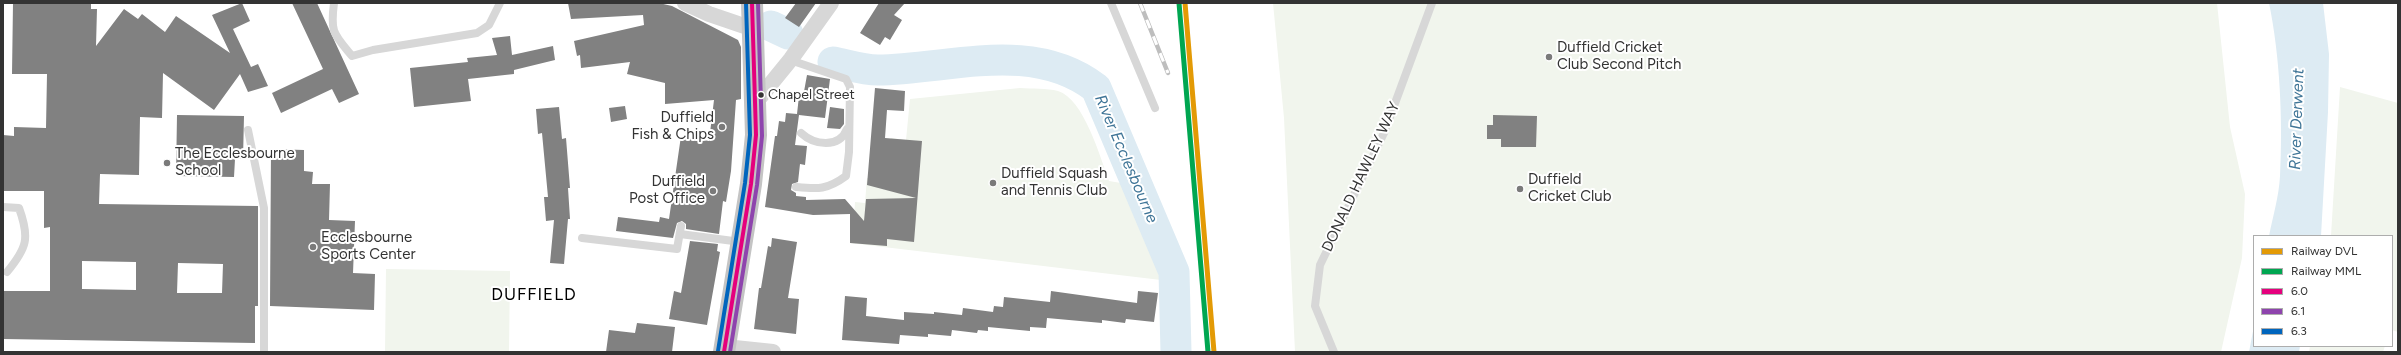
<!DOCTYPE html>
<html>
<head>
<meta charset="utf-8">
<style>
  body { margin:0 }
  #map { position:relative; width:2401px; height:355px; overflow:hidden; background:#fff; font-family:Figtree,sans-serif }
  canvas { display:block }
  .frame { position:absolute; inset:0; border:4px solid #333; pointer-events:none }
  .legend { position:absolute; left:2253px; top:235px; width:140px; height:112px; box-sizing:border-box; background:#fff; border:1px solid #adadad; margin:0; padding:5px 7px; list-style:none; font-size:12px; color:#333 }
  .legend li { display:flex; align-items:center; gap:8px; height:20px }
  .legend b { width:20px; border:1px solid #adadad }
</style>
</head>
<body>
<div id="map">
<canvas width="2401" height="355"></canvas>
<div class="frame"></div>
<ul class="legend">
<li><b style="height:5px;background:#e39a05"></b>Railway DVL</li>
<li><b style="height:5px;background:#00a651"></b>Railway MML</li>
<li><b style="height:5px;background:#e5007d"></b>6.0</li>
<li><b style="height:5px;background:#8e44ad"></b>6.1</li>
<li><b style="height:5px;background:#0065bd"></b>6.3</li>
</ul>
</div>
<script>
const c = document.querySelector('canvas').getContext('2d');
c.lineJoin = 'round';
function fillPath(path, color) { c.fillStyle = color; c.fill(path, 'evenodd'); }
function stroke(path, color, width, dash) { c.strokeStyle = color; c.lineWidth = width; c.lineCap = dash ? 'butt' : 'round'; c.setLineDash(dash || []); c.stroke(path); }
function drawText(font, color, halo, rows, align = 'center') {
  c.font = font + ' Figtree,sans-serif'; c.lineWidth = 4; c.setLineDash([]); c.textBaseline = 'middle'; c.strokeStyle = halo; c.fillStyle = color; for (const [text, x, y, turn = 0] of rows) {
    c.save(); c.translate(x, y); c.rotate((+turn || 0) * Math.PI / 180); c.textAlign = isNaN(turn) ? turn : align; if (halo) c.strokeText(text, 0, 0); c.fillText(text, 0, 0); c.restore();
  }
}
fillPath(new Path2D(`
  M 1273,3 L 2217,3 L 2230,127 L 2245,194 L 2242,258 L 2221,352 L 1295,352 L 1284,118 Z
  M 2340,87 L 2398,103 L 2398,332 L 2392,330 L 2392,236 L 2331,236 Z
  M 1020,88 C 1032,89 1047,88 1058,91 C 1084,99 1100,157 1109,181 L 1127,184 L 1161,280 L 850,243 L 850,217 L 854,217 L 855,202 L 865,203 L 867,178 L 888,180 L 891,138 L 906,140 L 910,99 Z
  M 386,269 L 510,271 L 509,352 L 385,352 Z
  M 2310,346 L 2385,346 L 2383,352 L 2309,352 Z`), '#f1f5ed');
fillPath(new Path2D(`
  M 2269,3 L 2323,3 L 2329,54 L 2328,112 L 2321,236 L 2269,236 C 2273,216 2279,196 2280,176 C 2283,121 2280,56 2269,3 Z
  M 2254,326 L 2254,346 L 2300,346 L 2299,352 L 2249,352 Z`), '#ddebf3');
stroke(new Path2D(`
  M 771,26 L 788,34
  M 833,62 C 848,65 863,70 878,70 C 951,69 1032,39 1096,88 L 1174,272 L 1176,352`), '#ddebf3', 31);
fillPath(new Path2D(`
  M 13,3 L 91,3 L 91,9 L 97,9 L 96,46 L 124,9 L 138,19 L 142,14 L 165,32 L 176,16 L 230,53 L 212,15 L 242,3 L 250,21 L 233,29 L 251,67 L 258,64 L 268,86 L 248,92 L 240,74 L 214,110 L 163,73 L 162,118 L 140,117 L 139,175 L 100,174 L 99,204 L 258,206 L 258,306 L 255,306 L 255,343 L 3,339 L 3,291 L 50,291 L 50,227 L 44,228 L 44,191 L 3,191 L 3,135 L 14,136 L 14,127 L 46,128 L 47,74 L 12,74 ZM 82,261 L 136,262 L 136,290 L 82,289 ZM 178,263 L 223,264 L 222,293 L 177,293 Z
  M 292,3 L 317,3 L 359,94 L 339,103 L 332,89 L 281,113 L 272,93 L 323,69 Z
  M 568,3 L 659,3 L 672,6 L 738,40 L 741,47 L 741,99 L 736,100 L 731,171 L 726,202 L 723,201 L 719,234 L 686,229 L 686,224 L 682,221 L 677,223 L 673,238 L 616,231 L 618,217 L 659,222 L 660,217 L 669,219 L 681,136 L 709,141 L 714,100 L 665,104 L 665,83 L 627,74 L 630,62 L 581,68 L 580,55 L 577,56 L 574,41 L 644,25 L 643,15 L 571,19 Z
  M 796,3 L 816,3 L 799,27 L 785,18 Z
  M 879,3 L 905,3 L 894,15 L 902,20 L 890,40 L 885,37 L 880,45 L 860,33 Z
  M 510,36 L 512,55 L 553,46 L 555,60 L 514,70 L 514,74 L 468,79 L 471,101 L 414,107 L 410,68 L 468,62 L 467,58 L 497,55 L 492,38 Z
  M 807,75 L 830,79 L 825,118 L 799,115 L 795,145 L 807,146 L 805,165 L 800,164 L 798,182 L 792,184 L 791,190 L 796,193 L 796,196 L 806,197 L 806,200 L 845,199 L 864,221 L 866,199 L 916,198 L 867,185 L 875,88 L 905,91 L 904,111 L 887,110 L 885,138 L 922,141 L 914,242 L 887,239 L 887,246 L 850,243 L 850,214 L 813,215 L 765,207 L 775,136 L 777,136 L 779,121 L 785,122 L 786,113 L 797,114 L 799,96 L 803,97 Z
  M 625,106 L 627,119 L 611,122 L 609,108 Z
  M 559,107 L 562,139 L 566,138 L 570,188 L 568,188 L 570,219 L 568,219 L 564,264 L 550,263 L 554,220 L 546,221 L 544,197 L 548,197 L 542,133 L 538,134 L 536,109 Z
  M 830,107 L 844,109 L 844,124 L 840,129 L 827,128 Z
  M 177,115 L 244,116 L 243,159 L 235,159 L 234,177 L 176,176 Z
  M 1493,115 L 1537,116 L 1536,147 L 1501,147 L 1501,139 L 1487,139 L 1487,125 L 1493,125 Z
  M 271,149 L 304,150 L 304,171 L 313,172 L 312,184 L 330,184 L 329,220 L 355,221 L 353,273 L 375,274 L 374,310 L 270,306 Z
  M 772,238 L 797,242 L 788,298 L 799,299 L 796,334 L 754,329 L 759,288 L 761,288 L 768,246 L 771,247 Z
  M 690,241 L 718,244 L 717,251 L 720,252 L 707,325 L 669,319 L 674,291 L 681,293 Z
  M 1051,291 L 1137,303 L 1138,291 L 1158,293 L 1154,322 L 1126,319 L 1125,323 L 1102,320 L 1102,323 L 1047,318 L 1046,328 L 1030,327 L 1030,331 L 988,327 L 988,331 L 978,330 L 977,333 L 952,330 L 951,336 L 928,334 L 928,337 L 900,335 L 899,344 L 842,340 L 845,296 L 867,298 L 866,316 L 904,320 L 904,312 L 934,314 L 934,312 L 962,315 L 963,308 L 993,312 L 994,306 L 1003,307 L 1004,297 L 1050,302 Z
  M 637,323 L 675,327 L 672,352 L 606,352 L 609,330 L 635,333 Z`), '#818181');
stroke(new Path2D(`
  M 334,3 C 330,33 334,34 352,56 L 373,50 L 477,33 L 489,25 L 500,3
  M 1111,3 L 1155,108
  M 790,60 L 846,79 L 850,87 L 849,152 L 846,176 C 827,190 818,189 796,187
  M 248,130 L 264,208 L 264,352
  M 801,133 C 814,145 839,149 847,129
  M 3,207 L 19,208 C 30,238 27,248 7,272
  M 680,234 L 741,242
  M 582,238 L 677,249 L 681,226
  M 1334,352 L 1315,306 L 1320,265 L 1384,133 L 1432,3`), '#d7d7d7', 8);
stroke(new Path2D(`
  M 685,3 L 709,14 L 753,29
  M 756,102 L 791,59 L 831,3
  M 725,347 L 773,352`), '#d7d7d7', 16);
stroke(new Path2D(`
  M 724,352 L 751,184 L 756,135 L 752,3`), '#c4c4c4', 22);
const rail = new Path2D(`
  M 1140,3 L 1168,73`);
stroke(rail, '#bebebe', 4.5);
stroke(rail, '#fff', 3, [9]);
stroke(new Path2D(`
  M 724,352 L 751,184 L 756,135 L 752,3`), '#e5007d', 4);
stroke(new Path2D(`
  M 730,352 L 757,185 L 762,136 L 758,3`), '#8e44ad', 4);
stroke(new Path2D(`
  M 718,351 L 745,183 L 750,135 L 746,3`), '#0065bd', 4);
stroke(new Path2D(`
  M 1185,3 L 1214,352`), '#e39a05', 5);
stroke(new Path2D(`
  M 1179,3 L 1208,352`), '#00a651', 5);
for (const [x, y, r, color] of [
  [1549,57,4,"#7a7a7a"],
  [761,95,3.5,"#333"],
  [722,127,4,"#7a7a7a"],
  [167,163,4,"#7a7a7a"],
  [993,183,4,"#7a7a7a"],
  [1520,189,4,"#7a7a7a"],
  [713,191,4,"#7a7a7a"],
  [313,247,4,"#7a7a7a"]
]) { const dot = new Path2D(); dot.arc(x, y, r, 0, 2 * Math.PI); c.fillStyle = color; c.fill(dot); stroke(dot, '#fff', 1.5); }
drawText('14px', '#333', '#fff', [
  ["Chapel Street",768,95]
], 'left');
drawText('15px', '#333', '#fff', [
  ["Duffield Cricket",1557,48],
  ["Club Second Pitch",1557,65],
  ["Duffield",714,118,"right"],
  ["Fish & Chips",714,135,"right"],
  ["The Ecclesbourne",175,154],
  ["School",175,171],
  ["Duffield Squash",1001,174],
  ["and Tennis Club",1001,191],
  ["Duffield",1528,180],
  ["Cricket Club",1528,197],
  ["Duffield",705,182,"right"],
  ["Post Office",705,199,"right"],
  ["Ecclesbourne",321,238],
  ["Sports Center",321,255]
], 'left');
drawText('15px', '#333', '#fff', [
  ["DONALD HAWLEY WAY",1361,177,-65]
]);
drawText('italic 16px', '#3f7597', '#fff', [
  ["River Derwent",2297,119,-88],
  ["River Ecclesbourne",1126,159,67]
]);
c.letterSpacing = '1px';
drawText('17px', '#000', '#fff', [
  ["DUFFIELD",534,295]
]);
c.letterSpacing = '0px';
</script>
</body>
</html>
